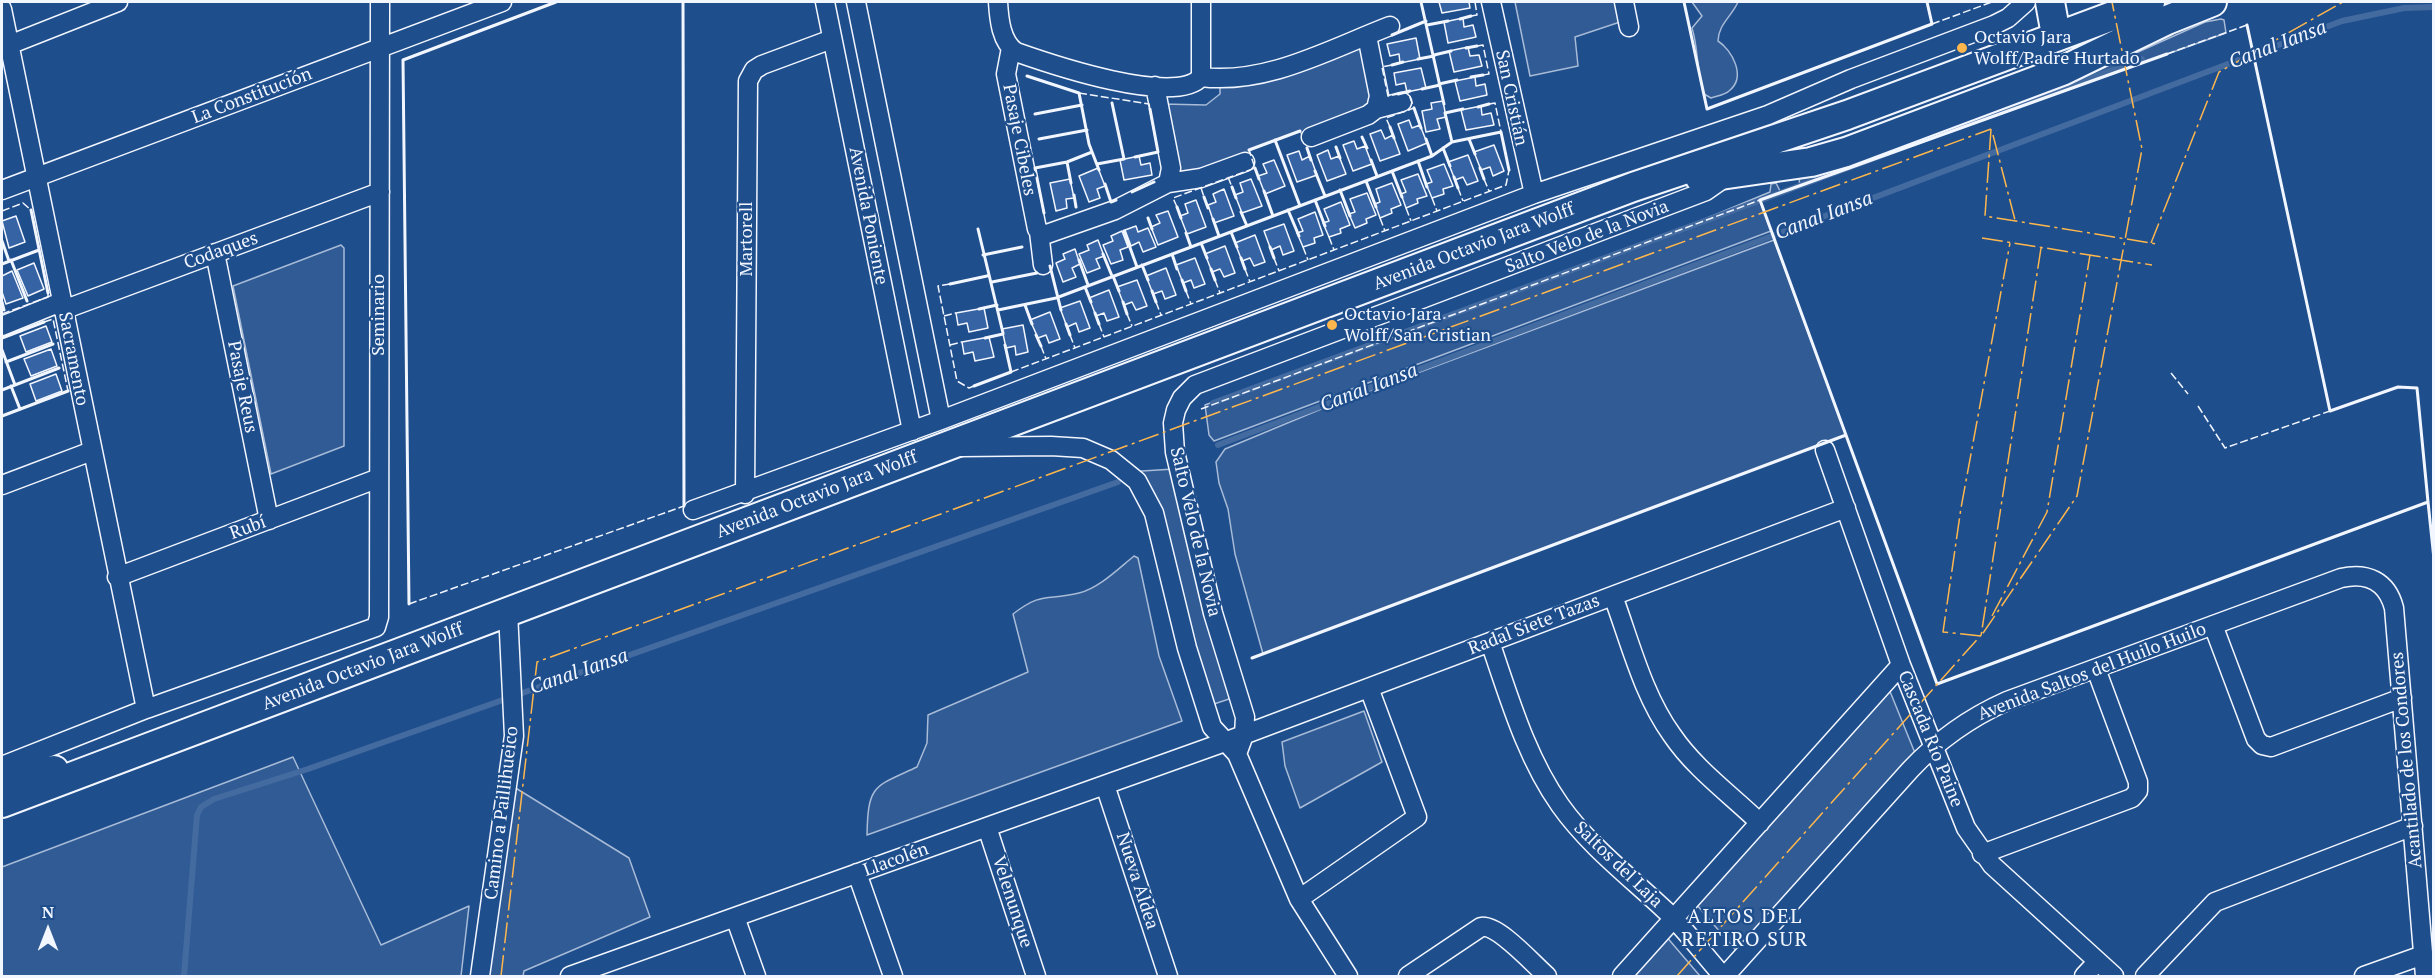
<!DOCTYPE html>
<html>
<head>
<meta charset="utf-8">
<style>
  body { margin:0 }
  #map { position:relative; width:2435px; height:978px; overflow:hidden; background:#1f4e8c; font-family:"PT Serif",serif }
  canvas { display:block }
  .frame { position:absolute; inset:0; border:3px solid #f2f6ff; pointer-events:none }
  .north { position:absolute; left:18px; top:900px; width:60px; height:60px; -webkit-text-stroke:4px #1f4e8c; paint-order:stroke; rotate:0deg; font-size:16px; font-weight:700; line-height:24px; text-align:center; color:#f2f6ff }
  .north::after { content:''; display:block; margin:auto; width:21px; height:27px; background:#f2f6ff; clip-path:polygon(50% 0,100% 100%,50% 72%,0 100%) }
</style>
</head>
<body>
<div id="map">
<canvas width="2435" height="978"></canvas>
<div class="frame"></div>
<div class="north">N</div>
</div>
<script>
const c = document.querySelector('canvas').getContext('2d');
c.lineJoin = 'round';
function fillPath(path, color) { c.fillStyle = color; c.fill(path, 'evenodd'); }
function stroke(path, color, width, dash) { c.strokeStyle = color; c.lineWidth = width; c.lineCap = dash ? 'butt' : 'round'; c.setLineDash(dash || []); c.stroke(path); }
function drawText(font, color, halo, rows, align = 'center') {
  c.font = font + ' "PT Serif",serif'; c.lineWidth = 4.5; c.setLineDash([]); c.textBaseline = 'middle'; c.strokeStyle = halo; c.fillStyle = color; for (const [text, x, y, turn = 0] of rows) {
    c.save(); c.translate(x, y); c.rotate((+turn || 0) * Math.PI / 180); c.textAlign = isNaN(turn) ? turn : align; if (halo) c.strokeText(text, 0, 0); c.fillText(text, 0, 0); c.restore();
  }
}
const green = new Path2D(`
  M 1515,2 L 1619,2 L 1623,21 L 1575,37 L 1578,66 L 1530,76 Z
  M 1692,2 L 1738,2 C 1732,16 1718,25 1718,41 C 1732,50 1747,77 1729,91 C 1725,95 1716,96 1711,98 L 1704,94 C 1696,72 1699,50 1692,28 L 1702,16 Z
  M 2221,19 L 2224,20 L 2226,33 L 1800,186 L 1799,179 L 1861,162 L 2069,83 L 2205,22 Z
  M 1362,40 L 1372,105 L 1303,137 L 1300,131 L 1249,150 L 1251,156 L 1179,181 L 1162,104 L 1206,105 L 1220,94 L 1220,81 Z
  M 1776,183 L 1781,193 L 1760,201 L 1771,231 L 1214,441 L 1209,435 L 1205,405 L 1700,221 L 1770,192 L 1771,184 Z
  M 1774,240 L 1846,435 L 1263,654 L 1235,554 L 1228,509 L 1219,483 L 1216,462 L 1225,449 L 1326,407 Z
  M 341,245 L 344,248 L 344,446 L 271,474 L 233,286 Z
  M 1174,469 L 1230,686 L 1229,699 L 1214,704 L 1205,693 L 1164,535 L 1126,472 Z
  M 1134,556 L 1138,558 L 1159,656 L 1182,721 L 867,835 C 868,784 874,787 917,767 L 927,743 L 928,715 L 1028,672 L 1013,614 C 1043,591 1046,601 1079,593 C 1099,588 1118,569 1134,556 Z
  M 1889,689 L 1917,758 L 1739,954 L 1696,904 Z
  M 1364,711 L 1382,762 L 1300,808 L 1285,766 L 1282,742 Z
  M 293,757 L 381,945 L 469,906 L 461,976 L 2,976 L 2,867 Z
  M 514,787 L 629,858 L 650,917 L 524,971 L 523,976 L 489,976 Z
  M 1665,935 L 1700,976 L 1627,976 Z`);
fillPath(green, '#305b95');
stroke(green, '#a8bbd7', 1.5);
stroke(new Path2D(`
  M 1213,403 L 2142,59
  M 1218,445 L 2342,21 L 2404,8 L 2434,7
  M 184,976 L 197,815 L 201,807 L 214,799 L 308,769 L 1118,482`), '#446ba0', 6);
const building = new Path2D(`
  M 1439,2 L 1469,2 L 1470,8 L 1442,13 Z
  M 1463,18 L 1464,27 L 1473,25 L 1476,37 L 1448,43 L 1444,22 Z
  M 1416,38 L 1420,59 L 1400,63 L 1399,54 L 1390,56 L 1387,44 Z
  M 1468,47 L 1470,56 L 1479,55 L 1482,66 L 1454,72 L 1449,51 Z
  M 1421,68 L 1426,88 L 1407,92 L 1405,83 L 1396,85 L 1394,73 Z
  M 1475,77 L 1476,86 L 1485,84 L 1487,95 L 1460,101 L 1455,81 Z
  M 1443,101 L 1446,117 L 1437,119 L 1440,129 L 1426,132 L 1422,111 L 1432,109 L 1431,103 Z
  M 1481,106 L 1482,115 L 1491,113 L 1494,125 L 1466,130 L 1461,110 Z
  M 1409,120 L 1412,128 L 1420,125 L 1427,143 L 1408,151 L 1398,124 Z
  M 1381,130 L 1385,139 L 1393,135 L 1400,154 L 1380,161 L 1370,134 Z
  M 1354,141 L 1357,149 L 1365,146 L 1372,164 L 1353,171 L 1343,145 Z
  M 1494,145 L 1504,171 L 1493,176 L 1490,167 L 1481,170 L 1474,152 Z
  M 1328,150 L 1331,159 L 1339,156 L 1346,174 L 1327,181 L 1317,155 Z
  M 1299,151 L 1302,160 L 1310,156 L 1317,175 L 1297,182 L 1287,155 Z
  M 1468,155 L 1478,181 L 1467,185 L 1463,177 L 1455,180 L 1448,162 Z
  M 1139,156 L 1141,165 L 1150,163 L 1152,175 L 1124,180 L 1120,160 Z
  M 1274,160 L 1285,186 L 1265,194 L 1258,176 L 1267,173 L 1263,164 Z
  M 1444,164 L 1453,186 L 1443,189 L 1444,194 L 1432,198 L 1426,184 L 1432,182 L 1427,170 Z
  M 1098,168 L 1105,186 L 1097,189 L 1100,198 L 1089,202 L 1079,176 Z
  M 1418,174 L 1427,196 L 1417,199 L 1418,203 L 1406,208 L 1401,194 L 1406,192 L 1401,180 Z
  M 1070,179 L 1074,198 L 1066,199 L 1067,208 L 1056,211 L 1050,183 Z
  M 1251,179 L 1262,206 L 1242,213 L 1235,195 L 1243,192 L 1240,183 Z
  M 1392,183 L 1401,205 L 1391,209 L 1392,213 L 1380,218 L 1375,204 L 1380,202 L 1376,189 Z
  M 1224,189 L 1234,216 L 1214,223 L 1208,205 L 1216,202 L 1213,194 Z
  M 1367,193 L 1376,215 L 1366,219 L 1367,223 L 1355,228 L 1349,214 L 1355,212 L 1350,199 Z
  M 1196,200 L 1206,227 L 1187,234 L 1180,216 L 1188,213 L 1185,204 Z
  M 1341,202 L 1350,225 L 1340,229 L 1341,233 L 1329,237 L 1323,223 L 1329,221 L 1324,209 Z
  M 1168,211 L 1178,237 L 1158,245 L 1151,227 L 1160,223 L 1156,215 Z
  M 1315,212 L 1323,235 L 1314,238 L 1315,243 L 1303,247 L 1297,233 L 1303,231 L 1298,219 Z
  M 16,216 L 25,242 L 9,248 L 2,221 Z
  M 1284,224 L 1294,251 L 1283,255 L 1280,246 L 1271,250 L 1264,231 Z
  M 1136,226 L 1138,232 L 1148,228 L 1156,247 L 1143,252 L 1139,242 L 1131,246 L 1125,230 Z
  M 1122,231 L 1128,247 L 1120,250 L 1123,260 L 1111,264 L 1103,245 L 1113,241 L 1111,236 Z
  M 1255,235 L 1265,262 L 1254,266 L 1250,258 L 1242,261 L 1235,243 Z
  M 1098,240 L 1104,256 L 1096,259 L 1100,268 L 1087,273 L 1079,254 L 1089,250 L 1087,245 Z
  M 1225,246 L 1235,273 L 1224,277 L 1220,269 L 1212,272 L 1205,254 Z
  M 1075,249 L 1080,264 L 1072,268 L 1076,277 L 1063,282 L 1056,263 L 1065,259 L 1063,254 Z
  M 1195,258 L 1205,284 L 1194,288 L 1191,280 L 1183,283 L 1176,265 Z
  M 34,263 L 44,289 L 28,296 L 17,270 Z
  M 1166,268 L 1176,295 L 1165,299 L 1162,291 L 1153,294 L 1146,276 Z
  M 12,271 L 23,298 L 6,304 L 2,292 L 2,276 Z
  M 1137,280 L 1147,306 L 1136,310 L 1132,302 L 1124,305 L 1117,287 Z
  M 1109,290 L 1119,317 L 1107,321 L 1104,313 L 1096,316 L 1089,298 Z
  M 1080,301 L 1090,328 L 1079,332 L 1076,323 L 1067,327 L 1060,308 Z
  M 984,308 L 988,328 L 969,332 L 967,323 L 958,325 L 956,313 Z
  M 1050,312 L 1060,339 L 1049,343 L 1046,335 L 1038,338 L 1030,320 Z
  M 1023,325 L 1028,352 L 1016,355 L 1015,346 L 1006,348 L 1002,329 Z
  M 46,326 L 52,342 L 26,352 L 20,336 Z
  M 989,337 L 994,357 L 975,361 L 973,352 L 964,354 L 962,342 Z
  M 51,349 L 57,366 L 31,376 L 24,359 Z
  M 56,374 L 62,391 L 36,401 L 30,384 Z`);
fillPath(building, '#3563a3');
stroke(building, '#f2f6ff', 1.5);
const minor = new Path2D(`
  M 825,2 L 912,431
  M 856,2 L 941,420
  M 998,2 C 999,19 1001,42 1016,52 C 1050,64 1176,107 1201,77 L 1201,2
  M 1491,2 L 1534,194
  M 1624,2 L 1629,27
  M 2,9 L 146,709
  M 9,45 L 118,2
  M 1011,48 L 1006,74 L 1037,229 L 1044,235 L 1115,210 L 1168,183 L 1171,168 L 1155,86
  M 1201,77 C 1267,85 1330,49 1390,26
  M 1376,109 L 1402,102
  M 1311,137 L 1368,115 L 1376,109 L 1379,96 L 1367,36
  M 1168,183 L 1201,178 L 1245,162
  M 2,190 L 502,2
  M 1039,232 L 1043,265
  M 215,253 L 269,520
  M 63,310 L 380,192
  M 2,326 L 61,302
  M 961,447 L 1051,446 L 1083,448 L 1111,460 L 1137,481 L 1154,513 L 1187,648 L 1212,727 L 1237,754 L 1299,899 L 1348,976
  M 1825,450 L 1901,665 L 1966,828 L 1992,865 L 2114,976
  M 2,485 L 92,451
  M 745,494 L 748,81 L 754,70 L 762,65 L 832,39
  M 693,510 L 941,420 L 1534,194 L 1768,115 L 1851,79 L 1994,25 L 2008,18 L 2026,2
  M 117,577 L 379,478
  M 1613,596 C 1630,642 1643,695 1672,735 C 1695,769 1730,794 1760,823
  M 2213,625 L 2256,739 L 2262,745 L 2271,747 L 2402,698
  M 1490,642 C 1509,697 1526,757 1560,805 C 1589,846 1630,877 1666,911 C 1687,931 1704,955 1723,976
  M 1237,754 L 1244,735 L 1245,717 L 1213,613 L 1175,452 L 1173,423 L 1176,410 L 1182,398 L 1195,385 L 1706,191 L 1726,177
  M 2,766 L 146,709 L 376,627 L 379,617 L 380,2
  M 1105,785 L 1168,976
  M 987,827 L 1036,976
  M 1982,854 L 2132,798 L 2138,791 L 2138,782 L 2096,669
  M 857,873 L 893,976
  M 1299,899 L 1417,817 L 1369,688
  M 735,917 L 756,976
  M 480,976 L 514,736 L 508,612
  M 570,976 L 1222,743 L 1846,508
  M 1408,976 L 1481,927 C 1498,924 1533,964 1547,976
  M 1622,976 L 1901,665
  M 1725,976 L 1910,770 C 1938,740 1969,718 2007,701 L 2341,578 C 2367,572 2387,581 2394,608 L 2425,976
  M 2084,976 L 2097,962
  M 2145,976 L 2215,902 L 2413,826
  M 2364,976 L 2423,955`);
const primary = new Path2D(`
  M 2050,2 L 2056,35
  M 1700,178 L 1811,162 L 1846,152 L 2062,71 L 2167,20 L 2212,2
  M 2,779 L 54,770
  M 2,803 L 1633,187 L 1847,115 L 2150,2`);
stroke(minor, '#f2f6ff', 21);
stroke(primary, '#f2f6ff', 32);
stroke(minor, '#1f4e8c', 18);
stroke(primary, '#1f4e8c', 28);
stroke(new Path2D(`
  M 1471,16 L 1477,15 L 1475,2
  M 1932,24 L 1992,2
  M 1477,46 L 1483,45 L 1489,74 L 1483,75
  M 2167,54 L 2247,25
  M 1392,65 L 1382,67 L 1388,96 L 1398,94
  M 1079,93 L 1149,104 L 1150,109
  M 1489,104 L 1495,103 L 1501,132
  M 1390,127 L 1386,118 L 1414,108 L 1408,92
  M 1228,177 L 1232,187
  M 1484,179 L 1489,191
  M 1201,188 L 1204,197
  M 1458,188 L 1463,201
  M 1432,198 L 1437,211
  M 1177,207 L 1173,198 L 1255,168 L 1249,150
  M 1406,208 L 1411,221
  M 2,211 L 23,203 L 31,210
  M 1380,218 L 1385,231
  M 1329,237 L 1334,250
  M 1303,247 L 1308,260
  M 1274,258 L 1279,271
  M 1245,269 L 1250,282
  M 1215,280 L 1220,293
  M 950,284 L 938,286 L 957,381 L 969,388 L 974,386
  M 1186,291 L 1191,304
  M 1156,302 L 1161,315
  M 2,314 L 48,297 L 48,293
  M 1127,314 L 1132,326
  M 944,316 L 956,313
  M 44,322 L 53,319 L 68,391
  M 1099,324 L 1104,337
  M 1070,335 L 1075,348
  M 950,345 L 962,342
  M 1041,346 L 1046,359
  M 1011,372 L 1506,185 L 1509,170
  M 2171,373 L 2188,394
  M 2198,406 L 2225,448 L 2330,411
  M 1201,409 L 1760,200
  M 409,604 L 684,506`), '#f2f6ff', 1.5, [8, 3]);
stroke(new Path2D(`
  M 683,2 L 684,506
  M 1421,2 L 1444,104
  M 1684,2 L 1707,109 L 1932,24 L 1927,2
  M 1460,19 L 1471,16
  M 1427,25 L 1448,21
  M 1392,35 L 1426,21
  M 1466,48 L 1477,46
  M 2167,54 L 1760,200 L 1937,684 L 2428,502 L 2417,388 L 2398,387 L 2330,411 L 2247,25
  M 1434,55 L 1451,51
  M 1418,59 L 1434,56
  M 1392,65 L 1403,62
  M 1027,76 L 1079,93 L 1089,144 L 1099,170
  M 1471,77 L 1483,75
  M 1439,84 L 1457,80
  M 1422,89 L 1440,85
  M 1398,94 L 1410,91
  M 1112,103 L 1124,159
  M 1478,107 L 1489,104
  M 1414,108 L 1421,128
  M 1445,113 L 1452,142
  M 1445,113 L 1463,109
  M 1035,114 L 1082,105
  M 1390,127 L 1394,138
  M 1362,137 L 1367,148
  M 1039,139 L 1087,130
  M 1426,139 L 1432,156
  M 1469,139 L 1475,154
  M 1275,140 L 1300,206
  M 1336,147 L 1340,158
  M 1307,148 L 1311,160
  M 1443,148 L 1450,166
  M 1249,150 L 1300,131
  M 1135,157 L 1158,152 L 1150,109
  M 1371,160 L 1377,176
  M 1418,161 L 1427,187
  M 1067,162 L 1071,183
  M 1097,164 L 1124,159
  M 1255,168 L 1259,179
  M 1480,168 L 1484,179
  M 1315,171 L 1325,196
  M 1392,171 L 1402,197
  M 1454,177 L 1458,188
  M 1366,181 L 1376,207
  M 1105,184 L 1111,202 L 1116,200
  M 1232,187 L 1236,198
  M 1340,190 L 1350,216
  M 1264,191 L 1273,216
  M 1132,192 L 1154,182
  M 1074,195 L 1076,207
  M 1204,197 L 1208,208
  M 1315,200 L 1325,226
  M 1177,207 L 1181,218
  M 31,210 L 48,293
  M 1288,210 L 1299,236
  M 1241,212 L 1247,226
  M 1044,213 L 1035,168 L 1067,162 L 1092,152
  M 1148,218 L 1152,229
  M 1213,219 L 1219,236
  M 978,229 L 1003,333
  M 1124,231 L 1137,267
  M 1231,232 L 1237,247
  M 1186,233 L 1191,247
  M 2,241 L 9,261
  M 1201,243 L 1207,258
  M 1270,247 L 1274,258
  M 1103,254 L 1112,276
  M 1172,254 L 1177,269
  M 983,255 L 1022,247
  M 1241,258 L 1245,269
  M 11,260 L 27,301
  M 1079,260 L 1088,285
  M 2,264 L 39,250
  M 1142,265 L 1148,280
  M 1050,266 L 1061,310
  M 1211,269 L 1215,280
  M 1113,276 L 1119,291
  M 1182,280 L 1186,291
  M 992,282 L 1037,273
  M 950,284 L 987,276
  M 1085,287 L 1091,302
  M 1152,291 L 1156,302
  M 2,302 L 4,310
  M 1123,302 L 1127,314
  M 1025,305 L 1032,324
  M 979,309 L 997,305
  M 998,310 L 1056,298 L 1432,156 L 1452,142 L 1501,132 L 1509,170
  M 1095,313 L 1099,324
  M 1066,324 L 1070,335
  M 1036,335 L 1041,346
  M 2,338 L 44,322
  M 985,338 L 1003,334
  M 2,350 L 15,385
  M 6,362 L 53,344
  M 11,386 L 20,409
  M 974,386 L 1011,372 L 1005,345
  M 2,390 L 59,368
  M 2,416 L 68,391
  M 2428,502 L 2434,559
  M 409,604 L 403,60 L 556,2
  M 1252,658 L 1846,435`), '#f2f6ff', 3);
stroke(new Path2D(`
  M 1991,129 L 1985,216 L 2157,244
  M 1993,135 L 2015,220
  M 1982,238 L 2152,265
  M 2151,243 L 2219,72 L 2343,2
  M 2041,248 L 1981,636 L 2077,496 L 2142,149 L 2112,2
  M 1992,616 L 2047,512 L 2090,255
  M 1981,636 L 1943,632 L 1961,508 L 2010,243
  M 501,976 L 537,662 L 1991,129
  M 1677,976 L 1982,634`), '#ffb74d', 1.5, [21, 4.5, 3, 4.5]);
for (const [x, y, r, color] of [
  [1962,48,6,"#ffb74d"],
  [1332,325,6,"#ffb74d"]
]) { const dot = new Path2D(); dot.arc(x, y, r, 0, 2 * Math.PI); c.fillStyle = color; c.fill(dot); stroke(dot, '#1f4e8c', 2); }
drawText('18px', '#f2f6ff', '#1f4e8c', [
  ["Octavio Jara",1974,38],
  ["Wolff/Padre Hurtado",1974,59],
  ["Octavio Jara",1344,315],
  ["Wolff/San Cristian",1344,336]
], 'left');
drawText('18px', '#f2f6ff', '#1f4e8c', [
  ["La Constitución",252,96,-21],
  ["San Cristián",1511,98,78],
  ["Pasaje Cibeles",1019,140,79],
  ["Avenida Poniente",868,216,79],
  ["Salto Velo de la Novia",1587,237,-21],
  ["Martorell",747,239,-90],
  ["Avenida Octavio Jara Wolff",1474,247,-21],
  ["Codaques",221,251,-20],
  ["Seminario",379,315,-90],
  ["Sacramento",73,359,79],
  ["Pasaje Reus",242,387,79],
  ["Avenida Octavio Jara Wolff",817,495,-21],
  ["Rubí",248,528,-20],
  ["Salto Velo de la Novia",1195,532,77],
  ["Radal Siete Tazas",1534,625,-21],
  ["Avenida Octavio Jara Wolff",363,667,-21],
  ["Avenida Saltos del Huilo Huilo",2092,672,-21],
  ["Cascada Río Paine",1930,739,68],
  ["Acantilado de los Condores",2407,760,-95],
  ["Camino a Paillihueico",502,813,-83],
  ["Llacolén",896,860,-20],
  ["Saltos del Laja",1618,865,44],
  ["Nueva Aldea",1137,881,72],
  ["Velenunque",1012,902,72]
]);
drawText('italic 20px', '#f2f6ff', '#1f4e8c', [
  ["Canal Iansa",2278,45,-21],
  ["Canal Iansa",1824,216,-21],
  ["Canal Iansa",1369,388,-21],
  ["Canal Iansa",579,672,-19]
]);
c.letterSpacing = '1.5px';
drawText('20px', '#f2f6ff', '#1f4e8c', [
  ["ALTOS DEL",1745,917],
  ["RETIRO SUR",1745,940]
]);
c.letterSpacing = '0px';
</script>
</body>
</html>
